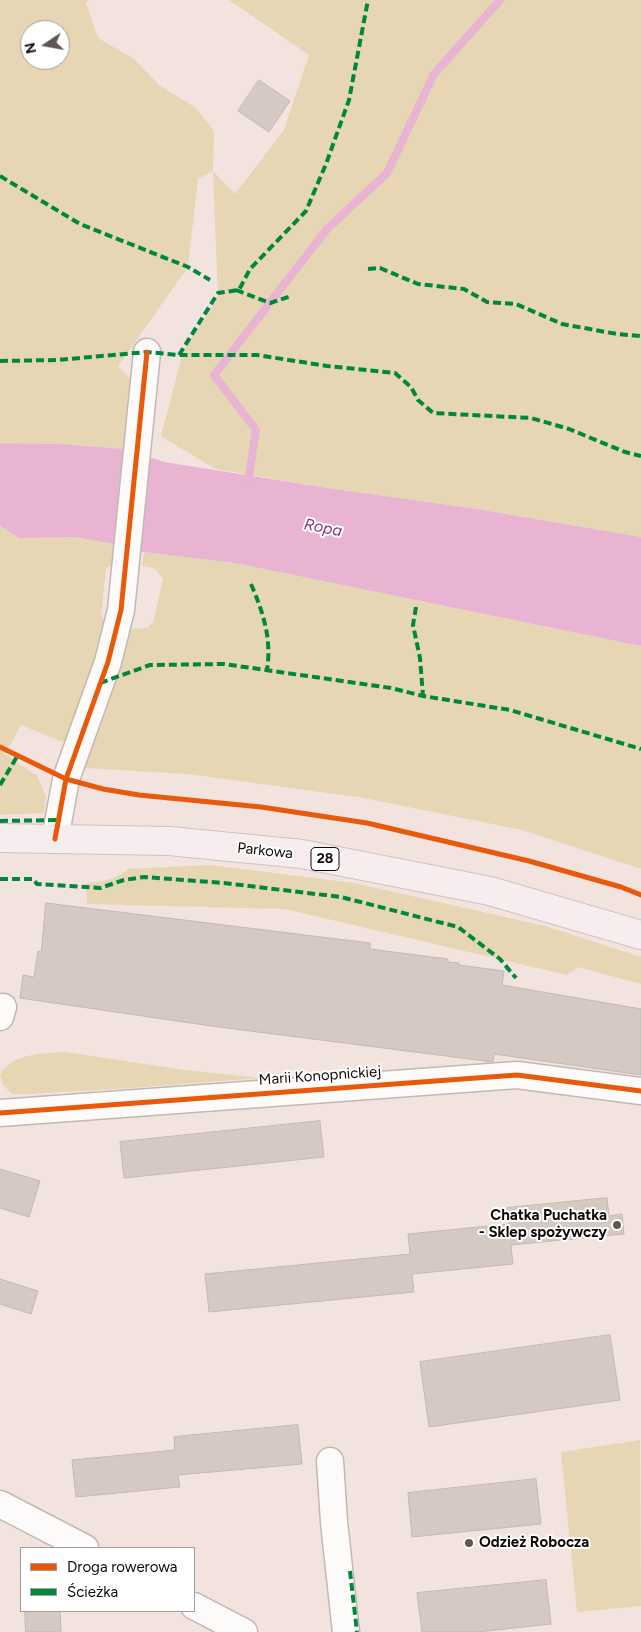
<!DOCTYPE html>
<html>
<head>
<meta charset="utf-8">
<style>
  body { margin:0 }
  #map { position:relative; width:641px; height:1632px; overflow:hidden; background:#f3e3de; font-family:Figtree,sans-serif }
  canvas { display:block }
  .legend { position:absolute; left:20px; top:1547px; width:175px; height:65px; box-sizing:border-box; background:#fff; border:1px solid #a09d9c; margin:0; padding:6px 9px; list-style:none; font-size:15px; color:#120907 }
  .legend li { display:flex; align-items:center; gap:10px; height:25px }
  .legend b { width:25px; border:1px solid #a09d9c }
  .north { position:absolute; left:20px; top:20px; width:50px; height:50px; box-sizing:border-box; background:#fff; border:1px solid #a09d9c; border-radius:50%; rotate:258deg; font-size:14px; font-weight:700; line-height:20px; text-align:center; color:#120907 }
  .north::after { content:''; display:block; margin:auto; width:18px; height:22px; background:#615552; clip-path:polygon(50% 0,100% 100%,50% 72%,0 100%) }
</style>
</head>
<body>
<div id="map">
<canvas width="641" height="1632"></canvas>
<ul class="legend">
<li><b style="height:6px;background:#e8590c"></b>Droga rowerowa</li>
<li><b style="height:6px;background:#00873e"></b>Ścieżka</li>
</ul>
<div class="north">N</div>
</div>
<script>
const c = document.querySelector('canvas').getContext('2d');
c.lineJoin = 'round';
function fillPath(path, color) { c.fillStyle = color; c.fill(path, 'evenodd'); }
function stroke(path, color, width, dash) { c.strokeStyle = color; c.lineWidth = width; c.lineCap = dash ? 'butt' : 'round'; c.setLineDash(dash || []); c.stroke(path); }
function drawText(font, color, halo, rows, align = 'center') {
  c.font = font + ' Figtree,sans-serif'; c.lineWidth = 4; c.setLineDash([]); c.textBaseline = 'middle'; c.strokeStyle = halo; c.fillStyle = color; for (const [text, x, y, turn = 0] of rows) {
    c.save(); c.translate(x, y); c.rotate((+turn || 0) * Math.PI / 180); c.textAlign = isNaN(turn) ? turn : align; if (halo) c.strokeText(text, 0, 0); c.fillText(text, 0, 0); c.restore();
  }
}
fillPath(new Path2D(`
  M 0,0 L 89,0 L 86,2 L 98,38 L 134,59 L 160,86 L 196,108 L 214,131 L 213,171 L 235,194 L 284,130 L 309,55 L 229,0 L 641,0 L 641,537 L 471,508 L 334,489 L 215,469 L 161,436 L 183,352 L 218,298 L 213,171 L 198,179 L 188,267 L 118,366 L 132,381 L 126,449 L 59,444 L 0,443 ZM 30,30 L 60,30 L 60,60 L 30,60 Z
  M 0,526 L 20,538 L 75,537 L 119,545 L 115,564 L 106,568 L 101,615 L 107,627 L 65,743 L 21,725 L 5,754 L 37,776 L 46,796 L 44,813 L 0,815 Z
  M 144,552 L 235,563 L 641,646 L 641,869 L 522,830 L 364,798 L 188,774 L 83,768 L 127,629 L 147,628 L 153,622 L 163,579 L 154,568 L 142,566 Z
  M 210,865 L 354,883 L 545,926 L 641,957 L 641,984 L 578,967 L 567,975 L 285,909 L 87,904 L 86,883 C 103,882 114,880 128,869 Z
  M 65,1052 L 185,1070 L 261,1078 L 116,1089 L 29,1094 L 12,1094 L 3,1085 L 0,1075 C 12,1052 43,1054 65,1052 Z
  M 640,1440 L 641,1606 L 577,1612 L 561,1452 Z`), '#e6d6b4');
fillPath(new Path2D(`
  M 0,443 L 59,444 L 126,449 L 164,462 L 334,489 L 471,508 L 641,537 L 641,646 L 235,563 L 144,552 L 119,545 L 75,537 L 19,538 L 0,526 Z`), '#e9b3d2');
stroke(new Path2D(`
  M 248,483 L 256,430 L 214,375 L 327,229 L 387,173 L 434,74 L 500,0`), '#e9b3d2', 8);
const building = new Path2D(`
  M 259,80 L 290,101 L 269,132 L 238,111 Z
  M 46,903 L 370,943 L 370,949 L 448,959 L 448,962 L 459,963 L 459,965 L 504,971 L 502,985 L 641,1009 L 641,1075 L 494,1054 L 493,1062 L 211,1026 L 20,998 L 23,975 L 34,977 L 38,951 L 41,952 Z
  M 320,1121 L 324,1157 L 124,1178 L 120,1142 Z
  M 0,1169 L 40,1181 L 29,1217 L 0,1208 Z
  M 607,1198 L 609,1216 L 622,1214 L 624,1234 L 511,1245 L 513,1264 L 412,1274 L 414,1292 L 209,1312 L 205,1274 L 410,1254 L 408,1234 L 509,1224 L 507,1208 Z
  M 0,1279 L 38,1291 L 31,1314 L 0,1304 Z
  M 610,1335 L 620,1400 L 429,1427 L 420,1362 Z
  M 298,1425 L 302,1464 L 178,1475 L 180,1487 L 76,1497 L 72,1460 L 175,1450 L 174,1437 Z
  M 536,1479 L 541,1524 L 412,1537 L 408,1493 Z
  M 546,1580 L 551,1624 L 478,1632 L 422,1632 L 417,1593 Z
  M 25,1611 L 60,1611 L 61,1632 L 26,1632 Z`);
fillPath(building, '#d4c9c3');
stroke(building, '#c3b8b3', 1);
const minor = new Path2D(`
  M 55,839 L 66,779 L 108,662 L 121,610 L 147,352
  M 0,1017 L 3,1007
  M 0,1113 L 517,1075 L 641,1091
  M 330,1461 L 334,1522 L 346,1632
  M 0,1504 L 85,1548
  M 194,1606 L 244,1632`);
const major = new Path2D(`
  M 0,838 L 169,841 L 302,854 L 490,891 L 641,935`);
stroke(minor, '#c3b7b3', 29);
stroke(major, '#ccc3c1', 30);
stroke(minor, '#fdfbfa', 26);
stroke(major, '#f7edee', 28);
stroke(new Path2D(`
  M 0,176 L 80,224 L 188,267 L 210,280
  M 368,269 L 380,268 L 418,284 L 464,289 L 487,302 L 516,304 L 562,324 L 617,334 L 641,336
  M 236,290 L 270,303 L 291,296
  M 179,355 L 218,293 L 239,290 L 250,269 L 306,211 L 326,164 L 349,100 L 368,0
  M 0,361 L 57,360 L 147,352 L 179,355 L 257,355 L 327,366 L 395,373 L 411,387 L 418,400 L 433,413 L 531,418 L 569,429 L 625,452 L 641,456
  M 251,584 C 263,612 272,639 267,670
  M 416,607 L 413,625 L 420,658 L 423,696
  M 100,683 L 150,665 L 224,664 L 391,688 L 423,696 L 510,710 L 641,749
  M 0,785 L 18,755
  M 0,821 L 58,820
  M 0,879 L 33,879 L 37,884 L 100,888 L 124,880 L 144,877 L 224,883 L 341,897 L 458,927 L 500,959 L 516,978
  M 350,1571 L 357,1632`), '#00873e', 4, [8, 4]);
stroke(new Path2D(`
  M 0,747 L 66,779 L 103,789 L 139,795 L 261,807 L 367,823 L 529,861 L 621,887 L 641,895
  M 55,839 L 66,779 L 108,662 L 121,610 L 147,352
  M 0,1113 L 517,1075 L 641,1091`), '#e8590c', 5);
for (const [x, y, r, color] of [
  [617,1225,5,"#615552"],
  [469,1543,5,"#615552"]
]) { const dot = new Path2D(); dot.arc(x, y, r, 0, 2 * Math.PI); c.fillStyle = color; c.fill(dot); stroke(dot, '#fff', 2); }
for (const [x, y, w] of [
  [325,859,28]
]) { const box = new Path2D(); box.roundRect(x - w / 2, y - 11.5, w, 23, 4); c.fillStyle = '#fff'; c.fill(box); stroke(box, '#120907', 1); }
drawText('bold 14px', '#120907', null, [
  ["28",325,859]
]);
drawText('15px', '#120907', '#fff', [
  ["Parkowa",265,851,6],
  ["Marii Konopnickiej",320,1076,-4]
]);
drawText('bold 15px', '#120907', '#fff', [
  ["Chatka Puchatka",607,1216],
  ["- Sklep spożywczy",607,1233],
  ["Odzież Robocza",479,1543,"left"]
], 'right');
drawText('italic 16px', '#85346f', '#fff', [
  ["Ropa",323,528,11]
]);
</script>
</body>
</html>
